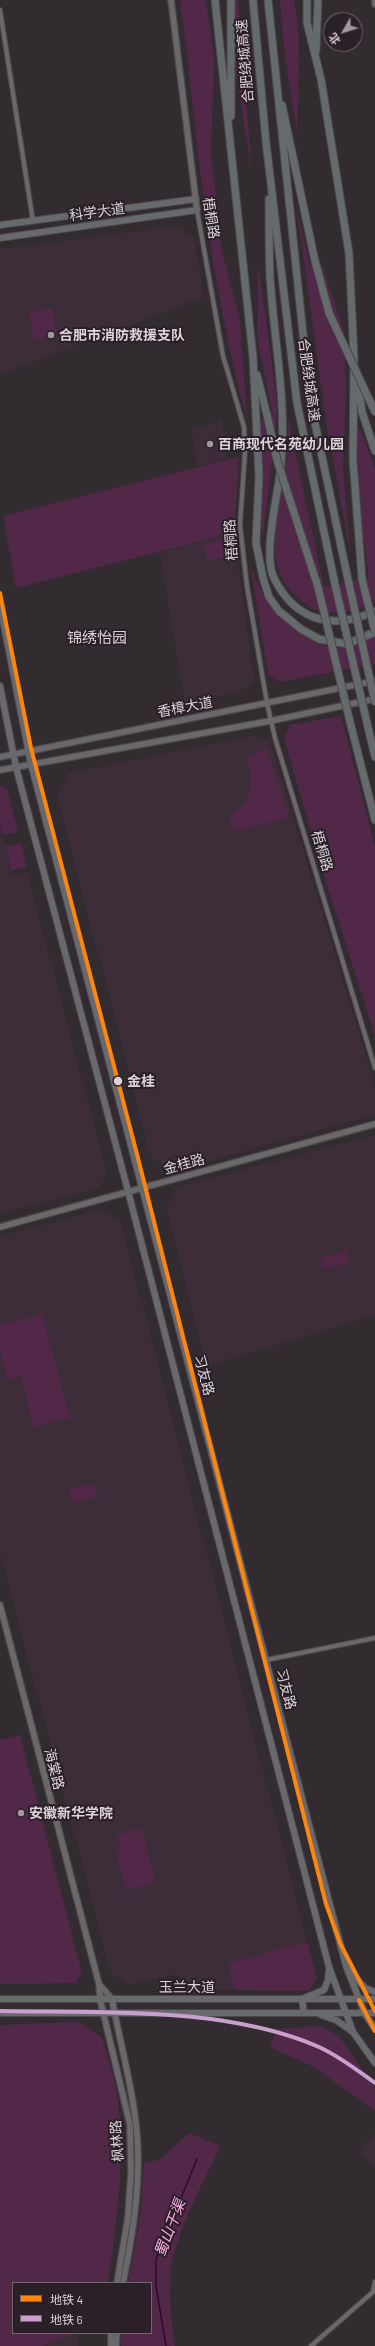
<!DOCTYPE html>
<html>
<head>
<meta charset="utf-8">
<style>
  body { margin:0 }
  #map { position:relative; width:375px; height:2346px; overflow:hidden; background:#322c31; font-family:Barlow,"Noto Sans SC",sans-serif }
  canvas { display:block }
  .legend { position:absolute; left:12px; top:2282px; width:140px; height:52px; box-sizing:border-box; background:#2b1f28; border:1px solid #72676f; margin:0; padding:5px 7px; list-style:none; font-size:12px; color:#dcd4da }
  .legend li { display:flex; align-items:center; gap:8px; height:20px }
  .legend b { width:20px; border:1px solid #72676f }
  .north { position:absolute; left:323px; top:12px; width:40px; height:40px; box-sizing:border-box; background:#2b1f28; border:1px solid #72676f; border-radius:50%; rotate:231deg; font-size:11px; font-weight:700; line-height:16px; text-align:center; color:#dcd4da }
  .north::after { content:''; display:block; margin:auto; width:14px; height:18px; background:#a0999f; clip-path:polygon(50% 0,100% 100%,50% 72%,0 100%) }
</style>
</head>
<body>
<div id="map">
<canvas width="375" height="2346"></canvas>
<ul class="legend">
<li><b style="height:5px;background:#ff850d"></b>地铁 4</li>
<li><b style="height:5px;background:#c99fcd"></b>地铁 6</li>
</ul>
<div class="north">北</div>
</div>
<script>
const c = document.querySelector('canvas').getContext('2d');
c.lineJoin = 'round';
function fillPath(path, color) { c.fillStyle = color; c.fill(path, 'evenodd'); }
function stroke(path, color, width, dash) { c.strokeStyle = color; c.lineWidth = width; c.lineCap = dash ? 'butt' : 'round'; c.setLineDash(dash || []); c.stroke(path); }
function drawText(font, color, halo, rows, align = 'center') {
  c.font = font + ' Barlow,"Noto Sans SC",sans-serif'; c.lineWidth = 4; c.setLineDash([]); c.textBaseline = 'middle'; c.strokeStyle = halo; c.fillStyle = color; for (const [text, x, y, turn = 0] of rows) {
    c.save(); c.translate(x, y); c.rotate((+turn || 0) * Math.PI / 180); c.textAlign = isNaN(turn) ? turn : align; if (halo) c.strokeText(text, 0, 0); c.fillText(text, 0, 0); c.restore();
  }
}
fillPath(new Path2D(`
  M 177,226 L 194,237 L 204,297 L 0,374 L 0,249 Z
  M 222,419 L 227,459 L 197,466 L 192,430 Z
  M 234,533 L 254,680 L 240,692 L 185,703 L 160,553 Z
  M 253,736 L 269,739 L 375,1086 L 375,1115 L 172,1171 L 151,1157 L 57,795 L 69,773 Z
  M 0,822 L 12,875 L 27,872 L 107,1174 L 99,1188 L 0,1213 Z
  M 375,1135 L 375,1315 L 206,1366 L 166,1208 L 178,1187 Z
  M 100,1210 L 121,1222 L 307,1942 L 228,1963 L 235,1990 L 188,1990 L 178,1974 L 128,1985 L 111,1973 L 0,1553 L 0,1236 Z
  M 375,2134 L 375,2169 L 359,2149 Z
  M 75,2333 L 78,2333 L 77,2346 L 43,2346 Z`), '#3c2d38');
fillPath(new Path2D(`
  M 180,0 L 206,0 L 214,61 L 211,151 L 221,247 L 240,320 L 247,420 C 227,345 213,269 203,192 C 194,128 189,64 180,0 Z
  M 234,0 L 238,0 L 252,173 L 235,66 Z
  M 280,0 L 294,0 L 299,37 L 297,134 L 285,57 Z
  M 296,205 L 310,266 L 321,262 L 344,331 L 346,394 L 343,472 L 351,557 L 327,428 Z
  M 258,263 L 277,401 L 276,429 L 262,542 L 260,419 L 273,416 L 257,336 Z
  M 52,308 L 57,335 L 34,339 L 29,312 Z
  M 288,419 L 324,587 L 369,578 L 359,503 L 357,422 L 375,468 L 375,600 C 360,612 338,614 320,611 C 312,609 305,604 299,599 C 258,565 279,508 286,464 C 288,449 287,434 288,419 Z
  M 239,457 L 234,533 L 16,588 L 3,516 Z
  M 231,539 L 233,556 L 207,560 L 204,544 Z
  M 251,568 C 265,602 280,624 314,640 C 319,642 326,647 331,648 C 347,649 361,642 375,635 L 375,664 L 280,682 L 268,674 Z
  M 341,716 L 375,847 L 375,1036 L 320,863 L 284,738 L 290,725 Z
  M 267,749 L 289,818 L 234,831 L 229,815 C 259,798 251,784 247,755 Z
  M 0,785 L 7,789 L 18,832 L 3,835 L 0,822 Z
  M 21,843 L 27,867 L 11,871 L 6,846 Z
  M 346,1251 L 349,1263 L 323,1269 L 320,1258 Z
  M 42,1314 L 70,1418 L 33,1427 L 21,1376 L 7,1380 L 0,1352 L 0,1325 Z
  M 94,1483 L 97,1497 L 72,1503 L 68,1489 Z
  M 20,1735 L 82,1973 L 76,1983 L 0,1984 L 0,1740 Z
  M 141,1828 L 156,1883 L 126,1890 L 116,1852 L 121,1851 L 117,1835 Z
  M 307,1942 L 317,1978 L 308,1991 L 235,1990 L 228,1963 Z
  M 79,2022 L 102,2038 C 107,2056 114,2075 117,2094 C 126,2157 117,2220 108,2283 L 13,2283 L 13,2333 L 75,2333 L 43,2346 L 0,2346 L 0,2025 Z
  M 320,2026 L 339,2036 L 375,2088 L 375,2111 L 314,2067 L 270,2047 L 277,2029 Z
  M 189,2133 L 221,2146 C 202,2183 183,2220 172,2261 C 167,2281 172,2325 175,2346 L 121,2346 L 122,2333 L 151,2333 L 151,2283 L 128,2283 L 140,2216 L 144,2163 L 159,2160 Z`), '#512848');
stroke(new Path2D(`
  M 166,2346 L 156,2286 L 156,2259 L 197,2159`), '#36062d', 1.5);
const street = new Path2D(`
  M 0,10 L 33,221
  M 197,210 L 223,356 L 244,427 L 245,452 L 240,525 L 247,586 L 267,703 L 275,738 L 375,1068
  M 266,1660 L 375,1638
  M 311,2346 L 373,2292 L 375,2282`);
const secondary = new Path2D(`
  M 171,0 L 197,210
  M 375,0 L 375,4
  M 0,757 L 375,681
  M 0,770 L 270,721 L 375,699
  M 0,1227 L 375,1124
  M 0,1605 L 99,1984 L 100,1999 L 130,2125 L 131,2172 L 128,2217 L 117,2283
  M 99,1984 L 112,1999 C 119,2038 130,2077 135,2116 C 143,2172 134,2228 123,2283
  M 111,2346 L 111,2333
  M 116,2346 L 117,2333`);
const primary = new Path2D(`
  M 0,225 L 196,199
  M 0,238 L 197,210
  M 0,605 L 31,764 L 346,1966 L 365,2014 L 375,2029
  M 0,686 L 16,767 L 128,1191 L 329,1967 L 353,2032 L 375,2063
  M 349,1970 L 365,1988 L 375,1992
  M 0,1999 L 375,1999
  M 0,2013 L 375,2013
  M 304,2013 L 302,1999 L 324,1990 L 328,1980 L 329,1970
  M 321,2015 L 336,2020 L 353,2032`);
const highway = new Path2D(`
  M 215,0 L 253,357 L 259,476 L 256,543 L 263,578 L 269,597 L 279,611 L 301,629 L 319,639 L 347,644 L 375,632
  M 231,0 L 231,116
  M 253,0 L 266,142 L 297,403 L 336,589
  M 268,0 L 310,400 L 349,584
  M 307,0 L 307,23 L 321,79 L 349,253 L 354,357 L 353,460 L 362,579
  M 316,51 L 318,0
  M 282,105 L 315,261
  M 269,199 C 269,225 269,251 270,277 C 274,341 287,400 281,464 C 279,492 262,554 274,578 C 295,621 333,631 375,611
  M 257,375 L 267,415
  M 357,377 L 362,412 L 375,451
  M 367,723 L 375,757
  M 351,726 L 375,820`);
stroke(street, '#4c474b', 6);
stroke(secondary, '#4c474b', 8);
stroke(primary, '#4c474b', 8);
stroke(highway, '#4c474b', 9);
stroke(street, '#6b676a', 4);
stroke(secondary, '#6b686c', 5.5);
stroke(primary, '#68696d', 6);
stroke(highway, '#656a6d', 7);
const highwayBridge = new Path2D(`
  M 315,261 L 329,313 L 375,412
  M 267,415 L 277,460 L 318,587 L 351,726
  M 362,579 L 375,632
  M 349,584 L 375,702
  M 336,589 L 367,723`);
stroke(highwayBridge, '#4c474b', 9, []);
stroke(highwayBridge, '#656a6d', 7);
stroke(new Path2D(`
  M 0,593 L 31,748 L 138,1158 L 326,1904 L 340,1943 L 375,2011
  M 359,2000 L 375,2031`), '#ff850d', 4);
stroke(new Path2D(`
  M 0,2011 C 100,2013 226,2006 319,2047 C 339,2056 357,2070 375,2083`), '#c99fcd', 4);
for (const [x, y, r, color] of [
  [51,335,4,"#a0999f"],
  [210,444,4,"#a0999f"],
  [118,1081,5,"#dcd4da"],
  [21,1813,4,"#a0999f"]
]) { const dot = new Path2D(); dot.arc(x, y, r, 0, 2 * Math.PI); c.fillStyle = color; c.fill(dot); stroke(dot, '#2b1f28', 1.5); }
drawText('14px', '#dcd4da', '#2b1f28', [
  ["合肥绕城高速",245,61,-95],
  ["科学大道",97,212,-8],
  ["梧桐路",211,218,81],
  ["合肥绕城高速",309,380,82],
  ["梧桐路",231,540,-94],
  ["香樟大道",185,707,-11],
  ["梧桐路",322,851,73],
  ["金桂路",184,1164,-15],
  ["习友路",204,1375,75],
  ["习友路",286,1689,75],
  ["海棠路",54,1769,76],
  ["玉兰大道",187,1987],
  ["枫林路",117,2141,-94]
]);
drawText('bold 14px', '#dcd4da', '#2b1f28', [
  ["合肥市消防救援支队",59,335],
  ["百商现代名苑幼儿园",218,444],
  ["安徽新华学院",29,1813]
], 'left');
drawText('bold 14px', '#dcd4da', '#2b1f28', [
  ["金桂",127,1081]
], 'left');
drawText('15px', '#dcd4da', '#2b1f28', [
  ["锦绣怡园",97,638]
]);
drawText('italic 15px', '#fdadea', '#2b1f28', [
  ["蜀山干渠",170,2228,-69]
]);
</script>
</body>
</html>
